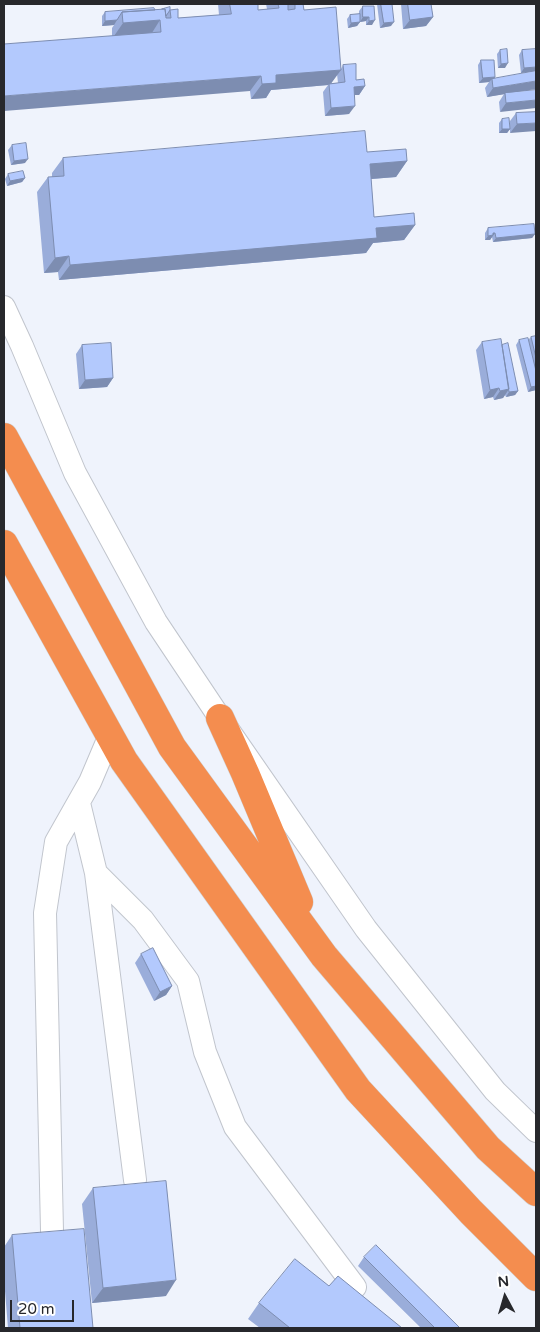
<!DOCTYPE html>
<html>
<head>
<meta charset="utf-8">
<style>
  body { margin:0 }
  #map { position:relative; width:540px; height:1332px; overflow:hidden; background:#eff3fc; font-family:"Varela Round",sans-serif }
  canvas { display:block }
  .frame { position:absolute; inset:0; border:5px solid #27282c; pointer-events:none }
  .north { position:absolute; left:480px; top:1272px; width:50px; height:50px; -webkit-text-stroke:4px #fff; paint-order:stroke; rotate:354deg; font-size:14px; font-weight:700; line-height:20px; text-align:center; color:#27282c }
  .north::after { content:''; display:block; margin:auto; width:18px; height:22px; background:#27282c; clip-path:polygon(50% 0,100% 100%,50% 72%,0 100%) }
  .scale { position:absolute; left:10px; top:1300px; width:64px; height:22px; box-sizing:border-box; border:2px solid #27282c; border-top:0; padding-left:6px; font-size:15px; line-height:18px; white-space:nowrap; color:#27282c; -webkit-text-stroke:4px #fff; paint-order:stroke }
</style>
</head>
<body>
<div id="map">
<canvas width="540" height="1332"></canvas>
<div class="frame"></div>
<div class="north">N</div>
<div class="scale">20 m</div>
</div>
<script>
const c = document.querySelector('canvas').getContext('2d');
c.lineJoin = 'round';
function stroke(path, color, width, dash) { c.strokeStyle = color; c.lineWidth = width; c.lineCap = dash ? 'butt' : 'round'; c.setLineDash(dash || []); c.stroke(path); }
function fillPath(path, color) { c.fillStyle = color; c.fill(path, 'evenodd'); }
const minor = new Path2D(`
  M 4,307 L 22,346 L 75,473 L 156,622 L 220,718 L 366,929 L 495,1091 L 536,1131
  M 79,803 L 96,873 L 135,1180
  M 96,873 L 143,920 L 188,981 L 205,1052 L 235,1127 L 355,1287
  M 52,1231 L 45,913 L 56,842 L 90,782 L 110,735`);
const highway = new Path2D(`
  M 4,437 L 172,747 L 324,956 L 488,1148 L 536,1192
  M 4,544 L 124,761 L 358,1090 L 471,1212 L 536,1277
  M 220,718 L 245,773 L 299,902`);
stroke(minor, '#c1c5cd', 24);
stroke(highway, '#cfd0d1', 29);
stroke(minor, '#fff', 22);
stroke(highway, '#f48d4f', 28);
fillPath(new Path2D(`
  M 218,4 L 258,4 L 258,10 L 267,9 L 266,4 L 303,4 L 304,10 L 341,69 L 343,65 L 356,80 L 365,86 L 359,95 L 355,95 L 349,114 L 325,116 L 323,92 L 328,85 L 271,90 L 266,98 L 251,99 L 250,91 L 112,36 L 112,28 L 114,25 L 102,26 L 102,16 L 105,12 L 170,10 L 178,18 L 219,15 ZM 337,74 L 338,83 L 331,83 Z
  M 377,4 L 392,4 L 391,26 L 380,28 Z
  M 401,4 L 431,4 L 433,17 L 426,26 L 403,29 Z
  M 363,6 L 374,6 L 372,25 L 366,25 L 366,21 L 360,22 L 357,26 L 348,28 L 347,19 L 350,15 L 359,14 L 359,11 Z
  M 500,50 L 505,68 L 498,68 L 497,54 Z
  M 522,50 L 536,71 L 521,73 L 519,55 Z
  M 481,60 L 495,77 L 495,78 L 519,92 L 500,112 L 499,102 L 504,94 L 487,97 L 485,88 L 489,82 L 479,83 L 478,65 Z
  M 536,112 L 510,133 L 510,121 L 516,113 Z
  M 502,119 L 510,129 L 507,133 L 499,133 L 499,123 Z
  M 12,145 L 25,163 L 11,165 L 8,150 Z
  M 367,152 L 407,161 L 396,177 L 371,179 L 374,217 L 415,225 L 404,240 L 373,243 L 366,253 L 59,280 L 58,272 L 44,273 L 37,192 L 48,177 L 52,177 L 52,173 L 63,158 Z
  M 8,174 L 25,178 L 22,182 L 7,186 L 5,179 Z
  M 488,228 L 535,234 L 532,238 L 493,242 L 492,237 L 490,240 L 485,240 L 485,233 Z
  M 536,336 L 536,390 L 528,392 L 516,345 L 519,340 L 528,340 L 531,337 Z
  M 482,342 L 502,345 L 518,391 L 515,395 L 506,397 L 505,395 L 503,398 L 494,400 L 493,397 L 484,399 L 476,350 Z
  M 82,345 L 113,378 L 107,387 L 79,389 L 76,354 Z
  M 141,954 L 172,986 L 166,995 L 154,1001 L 135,963 Z
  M 93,1188 L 166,1296 L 92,1303 L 82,1204 Z
  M 12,1235 L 93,1328 L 8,1328 L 4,1279 L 4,1247 Z
  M 364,1257 L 458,1328 L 421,1328 L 358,1266 Z
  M 329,1286 L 402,1328 L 260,1328 L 248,1319 L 259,1303 Z`), '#9aadda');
fillPath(new Path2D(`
  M 363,17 L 369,17 L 366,21 L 360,22 Z
  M 433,17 L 426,26 L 403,29 L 410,20 Z
  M 117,20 L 114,25 L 102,26 L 105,21 Z
  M 160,20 L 150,36 L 112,39 L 123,23 Z
  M 375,20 L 372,25 L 366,25 L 369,21 Z
  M 360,22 L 357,26 L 348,28 L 351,23 Z
  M 394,22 L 391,26 L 380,28 L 384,23 Z
  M 508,63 L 505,68 L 498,68 L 501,64 Z
  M 536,67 L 536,71 L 521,73 L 524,68 Z
  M 341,70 L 330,85 L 329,84 L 328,85 L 271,90 L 266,98 L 251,99 L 262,84 L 276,75 Z
  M 261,76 L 250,91 L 4,111 L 4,96 Z
  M 495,77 L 492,82 L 492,79 L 489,82 L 479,83 L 483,78 Z
  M 536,81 L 536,89 L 487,97 L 493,88 Z
  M 365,86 L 359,95 L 348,95 L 354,87 Z
  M 536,100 L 536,108 L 500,112 L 506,103 Z
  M 355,106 L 349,114 L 325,116 L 331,108 Z
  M 536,123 L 536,131 L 510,133 L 517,124 Z
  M 502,129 L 510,129 L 507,133 L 499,133 Z
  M 28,159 L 25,163 L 11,165 L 14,161 Z
  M 407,161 L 396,177 L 359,180 L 370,164 Z
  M 25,178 L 22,182 L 7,186 L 10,181 Z
  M 415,225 L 404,240 L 373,243 L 366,253 L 59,280 L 70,265 L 376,228 Z
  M 493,233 L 495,233 L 490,240 L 485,240 L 488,236 Z
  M 535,234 L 532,238 L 493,242 L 496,238 Z
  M 69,256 L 58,272 L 44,273 L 55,258 Z
  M 113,378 L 107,387 L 79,389 L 85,380 Z
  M 536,386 L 536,390 L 528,392 L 531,387 Z
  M 499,388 L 493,397 L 484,399 L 490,390 Z
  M 509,389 L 503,398 L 494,400 L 500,391 Z
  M 518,391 L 515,395 L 506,397 L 509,392 Z
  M 172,986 L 166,995 L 154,1001 L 160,992 Z
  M 176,1280 L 166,1296 L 92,1303 L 103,1288 Z`), '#7d8db1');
const building = new Path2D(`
  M 230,4 L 258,4 L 258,10 L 279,8 L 278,4 L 288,4 L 288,10 L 295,9 L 295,4 L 303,4 L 304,10 L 336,7 L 341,70 L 276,75 L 276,83 L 262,84 L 261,76 L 4,96 L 4,44 L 161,32 L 160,20 L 123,23 L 122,12 L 165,9 L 166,18 L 171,18 L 170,10 L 178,9 L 178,18 L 231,14 Z
  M 381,4 L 392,4 L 394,22 L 384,23 Z
  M 408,4 L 431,4 L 433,17 L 410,20 Z
  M 363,6 L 374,6 L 375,20 L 369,21 L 369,17 L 363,17 Z
  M 170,7 L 170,10 L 166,16 L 165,9 L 162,9 Z
  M 154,8 L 155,10 L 122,12 L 117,20 L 105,21 L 105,12 Z
  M 360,14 L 360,22 L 351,23 L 350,15 Z
  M 507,49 L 508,63 L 501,64 L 500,50 Z
  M 536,49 L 536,67 L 524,68 L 522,50 Z
  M 481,60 L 494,60 L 495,77 L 483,78 Z
  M 356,64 L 356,80 L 364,79 L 365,86 L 354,87 L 355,106 L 331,108 L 329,84 L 345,82 L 343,65 Z
  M 536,71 L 536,81 L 493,88 L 492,79 Z
  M 536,90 L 536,100 L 506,103 L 505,93 Z
  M 536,112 L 536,123 L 517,124 L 516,113 Z
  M 509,118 L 510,129 L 502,129 L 502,119 Z
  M 365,131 L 367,152 L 406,149 L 407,161 L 370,164 L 374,217 L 414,213 L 415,225 L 376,228 L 377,238 L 70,265 L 69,256 L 55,258 L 48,177 L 64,176 L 63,158 Z
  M 26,143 L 28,159 L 14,161 L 12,145 Z
  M 23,171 L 25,178 L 10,181 L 8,174 Z
  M 534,224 L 535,234 L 496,238 L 495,233 L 493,233 L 493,235 L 488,236 L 488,228 Z
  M 536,336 L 536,358 L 531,337 Z
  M 528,338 L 536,371 L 536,386 L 531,387 L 519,340 Z
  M 501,339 L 509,389 L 500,391 L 499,388 L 490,390 L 482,342 Z
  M 111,343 L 113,378 L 85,380 L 82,345 Z
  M 508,343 L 518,391 L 509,392 L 502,345 Z
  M 153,948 L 172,986 L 160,992 L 141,954 Z
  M 166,1181 L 176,1280 L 103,1288 L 93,1188 Z
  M 84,1229 L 93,1328 L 20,1328 L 12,1235 Z
  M 376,1245 L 459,1327 L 458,1328 L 435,1328 L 364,1257 Z
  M 295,1259 L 329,1286 L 338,1276 L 402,1328 L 290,1328 L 259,1303 Z`);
fillPath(building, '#b3c9fd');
stroke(building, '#7d8db1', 1);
</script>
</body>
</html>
